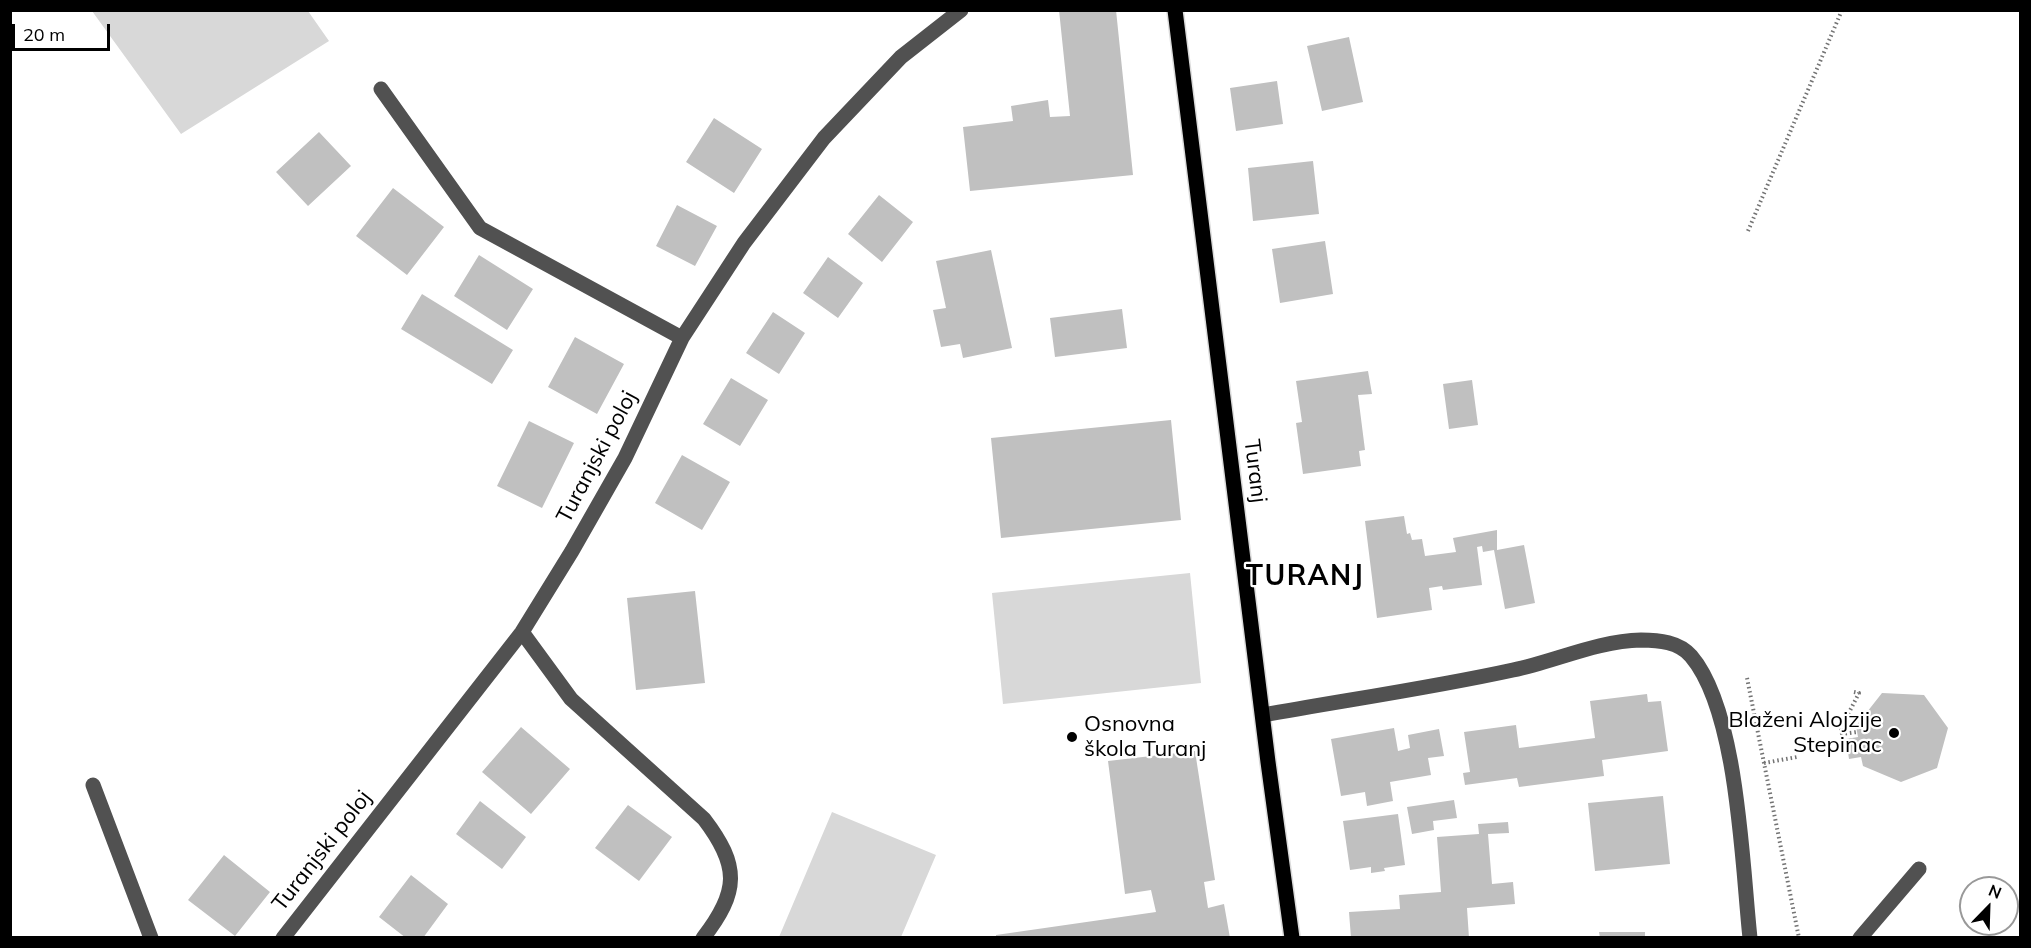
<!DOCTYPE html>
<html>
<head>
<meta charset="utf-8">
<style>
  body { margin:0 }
  #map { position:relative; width:2031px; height:948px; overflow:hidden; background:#fff; font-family:Mulish,sans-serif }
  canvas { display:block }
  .frame { position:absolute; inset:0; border:12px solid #000; pointer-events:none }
  .north { position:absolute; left:1959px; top:876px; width:60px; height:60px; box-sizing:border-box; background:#fff; border:2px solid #999; border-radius:50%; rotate:23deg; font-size:16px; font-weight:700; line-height:24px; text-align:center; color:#000 }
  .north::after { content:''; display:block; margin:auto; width:21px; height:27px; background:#000; clip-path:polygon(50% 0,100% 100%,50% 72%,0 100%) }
  .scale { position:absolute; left:12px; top:24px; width:98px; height:27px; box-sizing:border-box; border:3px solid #000; border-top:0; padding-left:8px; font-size:18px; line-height:21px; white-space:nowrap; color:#000; -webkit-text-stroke:4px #fff; paint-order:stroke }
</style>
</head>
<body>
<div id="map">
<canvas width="2031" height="948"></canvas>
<div class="frame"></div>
<div class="north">N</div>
<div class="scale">20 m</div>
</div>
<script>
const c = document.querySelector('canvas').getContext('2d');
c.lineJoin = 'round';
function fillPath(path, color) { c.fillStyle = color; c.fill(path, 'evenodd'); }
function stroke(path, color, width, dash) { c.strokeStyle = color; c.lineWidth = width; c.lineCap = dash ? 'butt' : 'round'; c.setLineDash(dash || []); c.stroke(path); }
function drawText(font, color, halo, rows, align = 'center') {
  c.font = font + ' Mulish,sans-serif'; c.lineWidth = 4.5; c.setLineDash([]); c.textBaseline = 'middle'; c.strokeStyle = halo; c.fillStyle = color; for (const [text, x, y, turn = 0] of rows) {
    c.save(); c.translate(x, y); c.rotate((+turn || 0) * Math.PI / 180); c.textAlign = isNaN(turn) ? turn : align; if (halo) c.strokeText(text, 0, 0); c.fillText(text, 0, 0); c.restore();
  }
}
fillPath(new Path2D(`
  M 92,11 L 308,11 L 329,41 L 181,134 Z
  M 1190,573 L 1201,683 L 1003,704 L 992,593 Z
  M 832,812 L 936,855 L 901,937 L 779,937 Z`), '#d8d8d8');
fillPath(new Path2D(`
  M 1059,10 L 1116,10 L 1133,175 L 970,191 L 963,127 L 1013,121 L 1011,106 L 1048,100 L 1050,117 L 1070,116 Z
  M 1349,37 L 1363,102 L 1322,111 L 1307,46 Z
  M 1277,81 L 1283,124 L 1236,131 L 1230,88 Z
  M 714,118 L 762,149 L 734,193 L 686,162 Z
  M 319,132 L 351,166 L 308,206 L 276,172 Z
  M 1313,161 L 1319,214 L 1253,221 L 1248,168 Z
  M 393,188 L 444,227 L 407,275 L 356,236 Z
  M 879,195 L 913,222 L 882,262 L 848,234 Z
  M 677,205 L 717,226 L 695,266 L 656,246 Z
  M 1325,241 L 1333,294 L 1280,303 L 1272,249 Z
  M 991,250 L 1012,348 L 963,358 L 960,344 L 941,347 L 933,310 L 946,308 L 936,261 Z
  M 479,255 L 533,289 L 507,330 L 454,296 Z
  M 828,257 L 863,283 L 838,318 L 803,293 Z
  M 422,294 L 513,350 L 492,384 L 401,329 Z
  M 1122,309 L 1127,348 L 1055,357 L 1050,318 Z
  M 773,312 L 805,333 L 779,374 L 746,353 Z
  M 575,337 L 624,364 L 597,414 L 548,387 Z
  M 1368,371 L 1372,394 L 1358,395 L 1365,450 L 1359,451 L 1361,466 L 1303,474 L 1296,423 L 1302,422 L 1296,381 Z
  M 731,378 L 768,400 L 740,446 L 703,424 Z
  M 1472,380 L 1478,425 L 1449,429 L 1443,384 Z
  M 1171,420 L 1181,520 L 1001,538 L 991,438 Z
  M 529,421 L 574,443 L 542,508 L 497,486 Z
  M 682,455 L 730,482 L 702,530 L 655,503 Z
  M 1404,516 L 1407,534 L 1410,533 L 1412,540 L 1422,539 L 1425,556 L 1456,552 L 1453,538 L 1497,530 L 1497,550 L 1524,545 L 1535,603 L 1505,609 L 1494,550 L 1483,552 L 1482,546 L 1477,547 L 1482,585 L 1443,590 L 1442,586 L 1429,588 L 1432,610 L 1377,618 L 1365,521 Z
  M 695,591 L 705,683 L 636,690 L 627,598 Z
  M 1882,693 L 1924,695 L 1948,728 L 1937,768 L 1901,782 L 1863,766 L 1861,757 L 1849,759 L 1846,739 L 1858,737 L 1856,726 Z
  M 1647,694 L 1648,702 L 1661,701 L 1668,751 L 1602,760 L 1604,776 L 1519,787 L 1517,778 L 1465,785 L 1463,773 L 1470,772 L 1464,732 L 1516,725 L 1519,748 L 1595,738 L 1590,701 Z
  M 521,727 L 570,769 L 531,814 L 482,772 Z
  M 1394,728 L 1398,751 L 1410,748 L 1408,735 L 1439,729 L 1444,756 L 1428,758 L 1431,775 L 1390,782 L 1393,801 L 1367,806 L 1365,792 L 1341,796 L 1331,739 Z
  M 1195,751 L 1215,880 L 1204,882 L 1208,908 L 1224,904 L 1230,938 L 996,938 L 996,935 L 1156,912 L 1151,890 L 1125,894 L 1108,761 Z
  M 1663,796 L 1670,864 L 1595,871 L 1588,803 Z
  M 1454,800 L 1457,818 L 1433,821 L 1434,830 L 1412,834 L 1407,807 Z
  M 480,801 L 526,837 L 502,869 L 456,834 Z
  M 628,805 L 672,837 L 639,881 L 595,848 Z
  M 1398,814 L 1405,865 L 1384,868 L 1385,871 L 1371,873 L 1371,867 L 1350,870 L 1343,821 Z
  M 1508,822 L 1509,833 L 1488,834 L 1492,884 L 1513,882 L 1515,904 L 1467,908 L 1469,938 L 1351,938 L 1349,912 L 1400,909 L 1399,895 L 1441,892 L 1437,837 L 1479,834 L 1478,824 Z
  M 224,855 L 270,892 L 235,936 L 188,900 Z
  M 411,875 L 448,904 L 423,938 L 406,938 L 379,917 Z
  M 1599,932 L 1645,932 L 1645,938 L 1600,938 Z`), '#c0c0c0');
const major = new Path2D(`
  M 1175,10 L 1268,762 L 1292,938`);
stroke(major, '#dbdbdb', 18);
stroke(new Path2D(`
  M 1748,231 L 1842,10
  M 1747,678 L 1799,938
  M 1854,692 L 1859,693 L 1841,728 L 1842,734 L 1857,732
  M 1764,763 L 1797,757`), '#737373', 4, [1.5, 3]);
stroke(new Path2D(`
  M 381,89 L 480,228 L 682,338
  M 522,632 L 571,699 L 704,819 C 740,866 739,892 703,938
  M 1263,715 C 1346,700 1431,688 1513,670 C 1556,661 1597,641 1641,640 C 1659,640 1679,642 1691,656 C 1738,711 1742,864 1750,938
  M 93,785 L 151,938
  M 283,938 L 522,632 L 572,551 L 625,458 L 682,338 L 744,243 L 824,138 L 901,57 L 961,10
  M 1860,938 L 1919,869`), '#515151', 15);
stroke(major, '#000', 15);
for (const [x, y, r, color] of [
  [1894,733,6,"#000"],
  [1072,737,6,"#000"]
]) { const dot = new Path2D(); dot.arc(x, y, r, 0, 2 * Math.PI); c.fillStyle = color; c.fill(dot); stroke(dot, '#fff', 2); }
drawText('22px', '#000', '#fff', [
  ["Turanjski poloj",597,457,-62],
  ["Turanj",1255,471,83],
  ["Turanjski poloj",322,851,-52]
]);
drawText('22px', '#000', '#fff', [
  ["Blaženi Alojzije",1882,720],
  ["Stepinac",1882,745],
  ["Osnovna",1084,724,"left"],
  ["škola Turanj",1084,749,"left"]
], 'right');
c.letterSpacing = '1.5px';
drawText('bold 28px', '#000', '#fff', [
  ["TURANJ",1305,577]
]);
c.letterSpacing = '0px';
</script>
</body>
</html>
